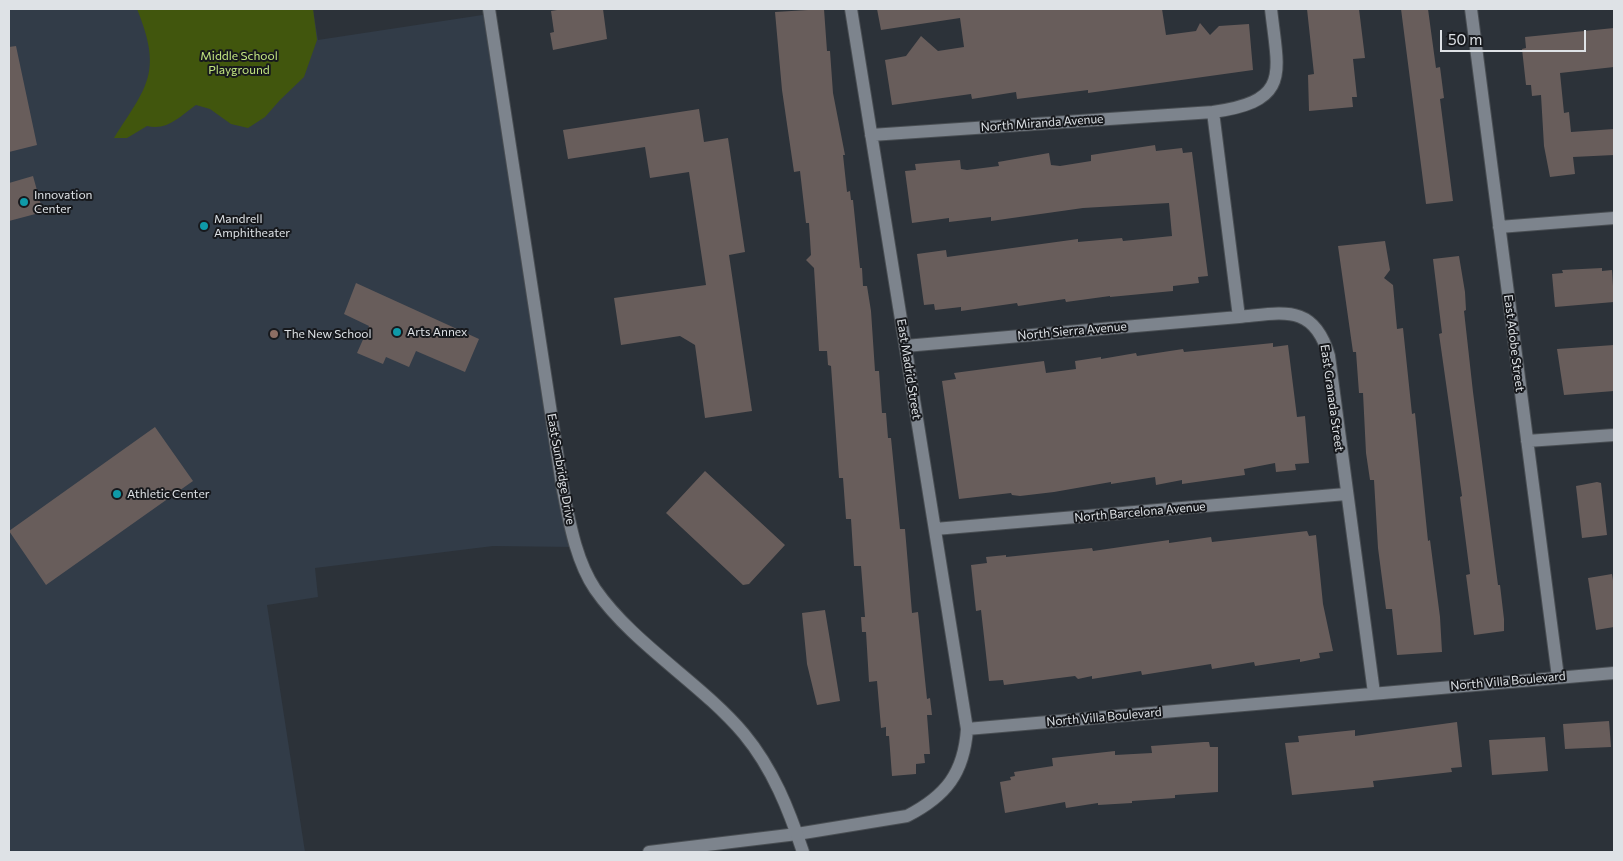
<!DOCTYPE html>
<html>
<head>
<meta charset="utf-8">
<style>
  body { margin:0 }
  #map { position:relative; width:1623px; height:861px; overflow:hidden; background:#2c3239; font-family:Commissioner,sans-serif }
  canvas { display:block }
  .frame { position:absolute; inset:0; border:10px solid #dee2e6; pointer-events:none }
  .scale { position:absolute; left:1440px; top:30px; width:146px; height:22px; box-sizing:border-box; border:2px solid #dee2e6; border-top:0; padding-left:6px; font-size:15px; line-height:18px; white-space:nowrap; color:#dee2e6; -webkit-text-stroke:4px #17191d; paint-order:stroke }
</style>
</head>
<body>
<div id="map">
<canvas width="1623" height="861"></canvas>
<div class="frame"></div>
<div class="scale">50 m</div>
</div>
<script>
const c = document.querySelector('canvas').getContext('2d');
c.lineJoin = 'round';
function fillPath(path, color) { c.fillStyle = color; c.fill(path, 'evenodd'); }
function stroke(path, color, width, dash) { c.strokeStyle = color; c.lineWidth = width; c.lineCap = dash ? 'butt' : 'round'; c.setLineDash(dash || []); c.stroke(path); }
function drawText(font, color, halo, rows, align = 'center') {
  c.font = font + ' Commissioner,sans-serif'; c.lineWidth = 4; c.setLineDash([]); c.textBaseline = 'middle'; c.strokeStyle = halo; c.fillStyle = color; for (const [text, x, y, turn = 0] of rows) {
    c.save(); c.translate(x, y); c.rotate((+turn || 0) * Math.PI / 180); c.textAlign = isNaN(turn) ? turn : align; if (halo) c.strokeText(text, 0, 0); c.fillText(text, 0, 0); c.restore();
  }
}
fillPath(new Path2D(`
  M 9,9 L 313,9 L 318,40 L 489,14 L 577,547 L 493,546 L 315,568 L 318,597 L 267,605 L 305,852 L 9,852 Z`), '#323c48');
fillPath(new Path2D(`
  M 137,9 L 313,9 L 317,40 L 304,77 L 280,100 L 265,117 L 248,128 L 231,124 L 210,109 L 196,105 C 180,116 168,131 147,126 L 127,138 L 114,138 C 147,86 163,73 137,9 Z`), '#41560d');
fillPath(new Path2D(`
  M 563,9 L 603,9 L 607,39 L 553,50 L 550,33 L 554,32 L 551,11 Z
  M 824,9 L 827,51 L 830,51 L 833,93 L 845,155 L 843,155 L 847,192 L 850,191 L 851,200 L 853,200 L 860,268 L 862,268 L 863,286 L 867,286 L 871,311 L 875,371 L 879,371 L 882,413 L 886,413 L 888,438 L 891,438 L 900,529 L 905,529 L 912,613 L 918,612 L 927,699 L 930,698 L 932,715 L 927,715 L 930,754 L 924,754 L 925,763 L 916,764 L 916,774 L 892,776 L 889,736 L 886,736 L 886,727 L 881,728 L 877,681 L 869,682 L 866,632 L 862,632 L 861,617 L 865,617 L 861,566 L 854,566 L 851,519 L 846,519 L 843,478 L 839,478 L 831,366 L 828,365 L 827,351 L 819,351 L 814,268 L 806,260 L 811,255 L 809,223 L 806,223 L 800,171 L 794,172 L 782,90 L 775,12 Z
  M 877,9 L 1162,9 L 1166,35 L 1196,31 L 1200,23 L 1210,35 L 1219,26 L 1249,24 L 1253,70 L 1088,93 L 1088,90 L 1017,99 L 1016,92 L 972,99 L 971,94 L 892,105 L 885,60 L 906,56 L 921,36 L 938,51 L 964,47 L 960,18 L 881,30 Z
  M 1307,9 L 1359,9 L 1365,58 L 1353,59 L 1357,97 L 1352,97 L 1353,107 L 1309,111 L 1308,75 L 1314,74 Z
  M 1401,9 L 1428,9 L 1436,68 L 1440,67 L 1444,98 L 1440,99 L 1453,201 L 1426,204 Z
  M 1614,28 L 1614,67 L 1560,73 L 1564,113 L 1569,112 L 1571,132 L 1614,129 L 1614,155 L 1573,157 L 1575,174 L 1550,177 L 1544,146 L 1541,95 L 1532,96 L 1531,85 L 1526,85 L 1522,49 L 1526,48 L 1525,37 Z
  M 16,46 L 37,145 L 9,152 L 9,47 Z
  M 699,109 L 704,142 L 728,138 L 745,252 L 729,255 L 752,411 L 705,418 L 695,345 L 680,336 L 621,345 L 614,298 L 706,285 L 689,172 L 650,178 L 645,147 L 568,159 L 563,130 Z
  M 1155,145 L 1156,151 L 1182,148 L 1183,153 L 1192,152 L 1208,276 L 1198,277 L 1199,283 L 1173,286 L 1173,291 L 1110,297 L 1110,296 L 1066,302 L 1065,299 L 1018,306 L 1017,303 L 961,311 L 961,307 L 935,310 L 934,304 L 924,305 L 917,254 L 946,250 L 947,257 L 1078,239 L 1078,242 L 1122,238 L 1123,241 L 1172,236 L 1169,203 L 1083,208 L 991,221 L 991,217 L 949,222 L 949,218 L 912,223 L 905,171 L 916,170 L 915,164 L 960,160 L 961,169 L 967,170 L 999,166 L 998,162 L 1049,153 L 1051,165 L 1060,166 L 1091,161 L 1091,155 Z
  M 33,176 L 43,212 L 9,221 L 9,183 Z
  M 1385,241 L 1390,270 L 1384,278 L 1393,285 L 1397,329 L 1403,328 L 1412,414 L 1415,413 L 1428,541 L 1430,540 L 1440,617 L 1442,652 L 1397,655 L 1392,609 L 1386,609 L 1378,548 L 1374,480 L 1370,480 L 1366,453 L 1363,393 L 1359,393 L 1356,352 L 1353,352 L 1338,246 Z
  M 1459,256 L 1465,292 L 1466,310 L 1464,311 L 1473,392 L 1498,585 L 1500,585 L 1504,619 L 1504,631 L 1474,635 L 1466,575 L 1470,574 L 1460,497 L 1462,496 L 1439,334 L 1442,333 L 1433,259 Z
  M 1602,268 L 1602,271 L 1612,270 L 1614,302 L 1555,307 L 1552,274 L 1563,273 L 1562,270 Z
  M 356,283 L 479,339 L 465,372 L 416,351 L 409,367 L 386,357 L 383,364 L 357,353 L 369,326 L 344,314 Z
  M 1273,343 L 1273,347 L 1288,345 L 1297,417 L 1305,416 L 1309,463 L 1295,464 L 1296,470 L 1276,472 L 1275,463 L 1244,469 L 1245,475 L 1182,484 L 1182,480 L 1156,485 L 1155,477 L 1111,484 L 1111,482 L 1054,492 L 1020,496 L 1012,495 L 1011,493 L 959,499 L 942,381 L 956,379 L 954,373 L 1044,361 L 1046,373 L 1076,369 L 1075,361 L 1101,357 L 1101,359 L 1136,353 L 1137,356 L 1183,349 L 1184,352 Z
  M 1614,345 L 1614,391 L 1564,395 L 1557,349 Z
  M 155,427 L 193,481 L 46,585 L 9,531 Z
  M 705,471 L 785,545 L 749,584 L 743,585 L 666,513 Z
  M 1597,482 L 1601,483 L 1607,535 L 1582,538 L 1576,486 Z
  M 1307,531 L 1309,536 L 1316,535 L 1323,604 L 1333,651 L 1319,653 L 1320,658 L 1300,662 L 1300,659 L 1255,666 L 1254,662 L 1212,669 L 1211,664 L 1142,675 L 1141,671 L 1092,679 L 1092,676 L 1078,679 L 1075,676 L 1004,685 L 1003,680 L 989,681 L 981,610 L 976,611 L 971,565 L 987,563 L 986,557 L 1006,555 L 1006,557 L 1092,548 L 1093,551 L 1169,540 L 1169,543 L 1211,537 L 1212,542 Z
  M 1612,574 L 1614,587 L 1614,627 L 1596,630 L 1588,578 Z
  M 825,610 L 840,701 L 817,705 L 807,664 L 802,613 Z
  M 1609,721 L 1611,747 L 1565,749 L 1563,724 Z
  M 1457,722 L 1462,767 L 1451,768 L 1452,772 L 1373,781 L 1374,787 L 1292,795 L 1285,743 L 1299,742 L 1298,736 L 1355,730 L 1355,736 Z
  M 1545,737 L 1548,771 L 1492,775 L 1489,740 Z
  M 1204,742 L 1209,742 L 1210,747 L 1218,747 L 1218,792 L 1175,795 L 1175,798 L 1132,801 L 1132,803 L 1098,805 L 1098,803 L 1066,808 L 1065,802 L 1005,813 L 1000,782 L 1011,780 L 1010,777 L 1015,776 L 1014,772 L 1053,766 L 1052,758 L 1115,751 L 1115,755 L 1152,753 L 1151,746 Z`), '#685d5b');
const minor = new Path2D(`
  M 851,9 L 967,729
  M 1271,9 C 1278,73 1292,101 1213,112 L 1239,317 C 1283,313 1314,303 1329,356 L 1374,693
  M 1471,9 L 1558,677
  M 871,135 L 1213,112
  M 1499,227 L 1614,218
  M 905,346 L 1239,317
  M 1527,441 L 1614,435
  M 935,529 L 1346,494
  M 649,852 L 797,834 L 907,816 C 946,796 964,773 967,729 L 1614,673`);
const tertiary = new Path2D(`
  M 489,9 L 562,485 C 569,519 575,559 595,589 C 633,644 701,683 744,734 C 773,769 789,810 803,852`);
stroke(minor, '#494e53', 14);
stroke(tertiary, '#494e53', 14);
stroke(minor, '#7d848d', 12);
stroke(tertiary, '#7d848d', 12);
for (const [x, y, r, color] of [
  [24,202,5,"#0f9aa8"],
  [204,226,5,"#0f9aa8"],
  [397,332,5,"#0f9aa8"],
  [274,334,5,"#8d6e63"],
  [117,494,5,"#0f9aa8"]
]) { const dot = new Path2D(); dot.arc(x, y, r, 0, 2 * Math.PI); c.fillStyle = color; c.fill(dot); stroke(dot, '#17191d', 2); }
drawText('12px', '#c3e681', '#17191d', [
  ["Middle School",239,56],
  ["Playground",239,70]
]);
drawText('12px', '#dee2e6', '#17191d', [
  ["North Miranda Avenue",1042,123,-4],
  ["North Sierra Avenue",1072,331,-5],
  ["East Adobe Street",1514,343,83],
  ["East Madrid Street",909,369,81],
  ["East Granada Street",1332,398,82],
  ["East Sunbridge Drive",561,469,80],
  ["North Barcelona Avenue",1140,512,-5],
  ["North Villa Boulevard",1508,681,-5],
  ["North Villa Boulevard",1104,717,-5]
]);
drawText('12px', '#dee2e6', '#17191d', [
  ["Innovation",34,195],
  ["Center",34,209],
  ["Mandrell",214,219],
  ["Amphitheater",214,233],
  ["Arts Annex",407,332],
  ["The New School",284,334],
  ["Athletic Center",127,494]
], 'left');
</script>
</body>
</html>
